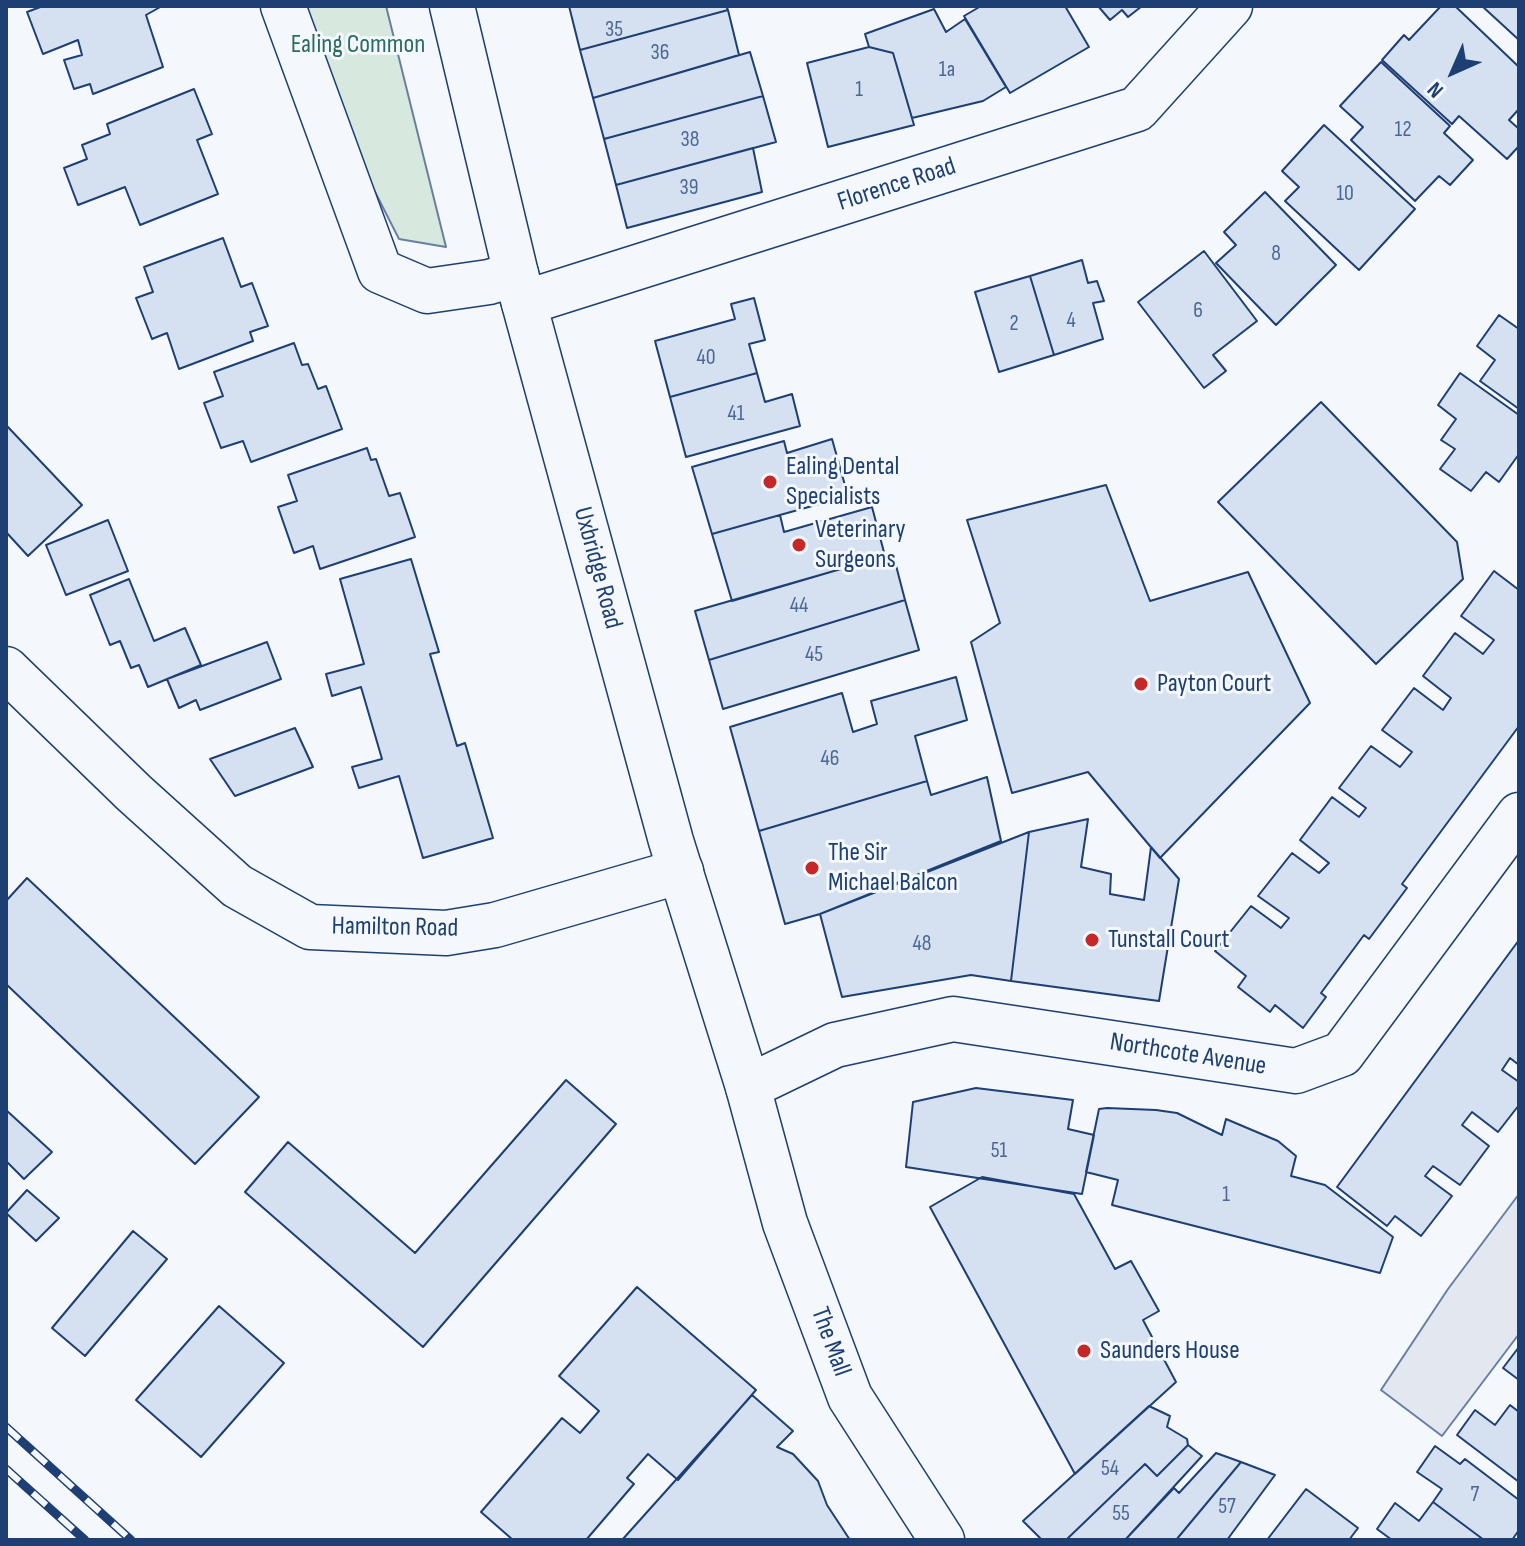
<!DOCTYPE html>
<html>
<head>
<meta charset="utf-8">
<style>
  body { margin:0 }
  #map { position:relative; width:1525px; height:1546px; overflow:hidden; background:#f4f7fb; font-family:"Sofia Sans Condensed",sans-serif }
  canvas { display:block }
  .frame { position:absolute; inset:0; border:8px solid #1d3f73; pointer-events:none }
  .north { position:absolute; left:1413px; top:32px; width:80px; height:80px; -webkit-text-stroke:6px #f4f7fb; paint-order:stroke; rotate:225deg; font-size:22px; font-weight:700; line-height:32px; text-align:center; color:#1d3f73 }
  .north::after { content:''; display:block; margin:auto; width:28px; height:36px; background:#1d3f73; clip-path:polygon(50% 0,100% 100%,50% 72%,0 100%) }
</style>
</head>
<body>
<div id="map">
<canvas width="1525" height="1546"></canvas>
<div class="frame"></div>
<div class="north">N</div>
</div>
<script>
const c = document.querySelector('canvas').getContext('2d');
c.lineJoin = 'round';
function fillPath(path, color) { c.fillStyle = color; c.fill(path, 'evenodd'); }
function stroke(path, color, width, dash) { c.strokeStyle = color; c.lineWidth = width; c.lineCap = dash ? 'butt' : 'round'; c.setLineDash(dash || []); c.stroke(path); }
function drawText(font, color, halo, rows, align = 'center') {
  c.font = font + ' "Sofia Sans Condensed",sans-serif'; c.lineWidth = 6; c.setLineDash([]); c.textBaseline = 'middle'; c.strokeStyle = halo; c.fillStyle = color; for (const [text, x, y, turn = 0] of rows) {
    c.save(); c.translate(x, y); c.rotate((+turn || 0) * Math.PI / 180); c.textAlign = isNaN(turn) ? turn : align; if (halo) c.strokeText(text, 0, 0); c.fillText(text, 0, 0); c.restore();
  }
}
const green = new Path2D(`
  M 306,6 L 386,6 L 446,247 L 399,239 L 369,180 Z`);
fillPath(green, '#d7e8df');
stroke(green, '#687fa3', 2);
const parking = new Path2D(`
  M 1519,1194 L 1519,1334 L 1442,1436 L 1381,1390 L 1448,1289 Z`);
fillPath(parking, '#e3e8f0');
stroke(parking, '#687fa3', 2);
const building = new Path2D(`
  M 43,6 L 162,6 L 146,15 L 163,67 L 93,94 L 90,84 L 74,89 L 64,60 L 82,55 L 78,40 L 43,54 L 27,12 Z
  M 569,6 L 726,6 L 728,10 L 580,50 Z
  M 981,6 L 1065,6 L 1089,47 L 1010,93 L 964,16 Z
  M 1098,6 L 1142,6 L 1128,17 L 1122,10 L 1110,20 Z
  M 1441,6 L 1455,6 L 1519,67 L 1519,109 L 1509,120 L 1519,129 L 1519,146 L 1507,159 L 1459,116 L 1452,124 L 1382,60 L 1404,35 L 1409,40 Z
  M 1482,6 L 1519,6 L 1519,40 Z
  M 934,9 L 946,32 L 965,19 L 1006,87 L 983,101 L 912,118 L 893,53 L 869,47 L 865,34 Z
  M 728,10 L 739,55 L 593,98 L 580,50 Z
  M 869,47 L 893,53 L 914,125 L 828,147 L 807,63 Z
  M 750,52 L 763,96 L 604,139 L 593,98 Z
  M 1381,62 L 1450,126 L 1444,133 L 1473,160 L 1450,185 L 1439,176 L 1415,201 L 1351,140 L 1363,127 L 1340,106 Z
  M 194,89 L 212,134 L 197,140 L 218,194 L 140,225 L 125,187 L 78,205 L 64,168 L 87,159 L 82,145 L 110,134 L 107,124 Z
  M 763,96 L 776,142 L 616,185 L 604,139 Z
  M 1324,125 L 1415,209 L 1359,270 L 1285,201 L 1299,187 L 1282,171 Z
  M 753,148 L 762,192 L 627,228 L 616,185 Z
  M 1265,192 L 1336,265 L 1276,325 L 1216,263 L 1236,245 L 1224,232 Z
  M 223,238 L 241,287 L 252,283 L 268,326 L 250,332 L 253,341 L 179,369 L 167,333 L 152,339 L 136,298 L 153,292 L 144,267 Z
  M 1204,251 L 1257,321 L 1213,355 L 1226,371 L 1204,388 L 1138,302 Z
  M 1082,260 L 1088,283 L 1097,281 L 1104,301 L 1093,303 L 1103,339 L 1054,355 L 1030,276 Z
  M 1030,276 L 1054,355 L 999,372 L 975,292 Z
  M 754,298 L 765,340 L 749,344 L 757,373 L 670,397 L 655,341 L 735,319 L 731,304 Z
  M 1499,315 L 1519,329 L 1519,409 L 1480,381 L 1495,360 L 1477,346 Z
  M 294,343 L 302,365 L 308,364 L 318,389 L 326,386 L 342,429 L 251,462 L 243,441 L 221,448 L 204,403 L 223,396 L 214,372 Z
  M 757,373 L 765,402 L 792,394 L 800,426 L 686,457 L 670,397 Z
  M 1460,373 L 1519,415 L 1519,454 L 1499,482 L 1486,472 L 1471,491 L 1440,469 L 1455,449 L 1441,440 L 1456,419 L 1438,405 Z
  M 1321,402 L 1457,542 L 1463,579 L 1376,664 L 1218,502 Z
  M 6,425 L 82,505 L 28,556 L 6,532 Z
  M 832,439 L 848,496 L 712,534 L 692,467 L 784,441 L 787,453 Z
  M 367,448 L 371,460 L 376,459 L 389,496 L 400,493 L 415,537 L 320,569 L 313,546 L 294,553 L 278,507 L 297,501 L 288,475 Z
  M 1106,485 L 1150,601 L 1248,572 L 1310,703 L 1160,858 L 1088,772 L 1012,793 L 971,642 L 1000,623 L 967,520 Z
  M 872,507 L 885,556 L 732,601 L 712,534 L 780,515 L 784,532 Z
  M 108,520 L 128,571 L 66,595 L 46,545 Z
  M 893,554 L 905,600 L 709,660 L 695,611 Z
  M 411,559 L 439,652 L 430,654 L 457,746 L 465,743 L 493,838 L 423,858 L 399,776 L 359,788 L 352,767 L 382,759 L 361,687 L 332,696 L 326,674 L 364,664 L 340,579 Z
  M 1494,571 L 1519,590 L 1519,726 L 1402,884 L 1407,888 L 1369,939 L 1364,935 L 1321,993 L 1326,997 L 1303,1028 L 1275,1005 L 1270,1012 L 1238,987 L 1246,976 L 1215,951 L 1251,906 L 1281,928 L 1289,918 L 1258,896 L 1292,853 L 1319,873 L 1329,863 L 1300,840 L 1332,797 L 1359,817 L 1366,808 L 1339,788 L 1371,746 L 1400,767 L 1412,752 L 1382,730 L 1414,688 L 1443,710 L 1451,698 L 1423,676 L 1455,633 L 1483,654 L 1494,640 L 1461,616 Z
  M 129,579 L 154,641 L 185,628 L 201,665 L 148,687 L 139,665 L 131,668 L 120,641 L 110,645 L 90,595 Z
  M 905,600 L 919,650 L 723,709 L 709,660 Z
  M 267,642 L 281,679 L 200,710 L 196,700 L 179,708 L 167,679 Z
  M 956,677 L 967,720 L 915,736 L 927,781 L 759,831 L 730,727 L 842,693 L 853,732 L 877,724 L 871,701 Z
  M 295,728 L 313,767 L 235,796 L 210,759 Z
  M 987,777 L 1001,841 L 820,914 L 785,924 L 759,831 L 927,781 L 931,795 Z
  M 1088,819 L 1081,867 L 1111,874 L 1110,894 L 1144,900 L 1151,847 L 1179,879 L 1159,1001 L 1011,981 L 1029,832 Z
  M 1029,832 L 1011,981 L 971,975 L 842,997 L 820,914 Z
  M 27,878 L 259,1097 L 195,1164 L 6,984 L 6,901 Z
  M 1519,940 L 1519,1065 L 1510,1058 L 1502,1070 L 1519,1082 L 1519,1105 L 1498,1132 L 1472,1112 L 1462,1125 L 1489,1146 L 1460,1185 L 1433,1166 L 1425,1176 L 1452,1196 L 1421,1236 L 1395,1216 L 1387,1226 L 1337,1187 Z
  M 566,1080 L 616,1124 L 423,1347 L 245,1192 L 288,1142 L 415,1253 Z
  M 976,1088 L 1073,1100 L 1068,1129 L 1094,1135 L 1082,1194 L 906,1167 L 913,1102 Z
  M 1107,1108 L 1156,1110 L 1177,1113 L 1222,1135 L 1226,1119 L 1278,1141 L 1296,1156 L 1291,1176 L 1325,1185 L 1393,1237 L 1380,1273 L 1112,1205 L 1118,1180 L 1086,1172 L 1099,1109 Z
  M 6,1110 L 52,1152 L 24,1179 L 6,1161 Z
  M 982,1177 L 1074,1194 L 1115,1269 L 1131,1261 L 1159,1311 L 1143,1320 L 1176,1382 L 1075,1474 L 930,1207 Z
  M 27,1190 L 59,1218 L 36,1241 L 6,1213 Z
  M 133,1231 L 167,1259 L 85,1356 L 52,1328 Z
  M 637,1287 L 756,1390 L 678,1480 L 648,1454 L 627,1478 L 634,1484 L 586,1540 L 513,1540 L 481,1512 L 562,1418 L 580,1433 L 599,1411 L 559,1376 Z
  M 219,1306 L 284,1363 L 201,1457 L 136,1400 Z
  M 1519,1347 L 1519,1380 L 1503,1368 Z
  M 752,1395 L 793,1431 L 777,1447 L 793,1454 L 818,1481 L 827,1505 L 850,1540 L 622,1540 Z
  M 1510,1405 L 1519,1412 L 1519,1482 L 1457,1435 L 1475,1410 L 1495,1425 Z
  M 1149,1406 L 1170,1416 L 1167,1427 L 1187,1439 L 1188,1445 L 1157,1476 L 1145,1464 L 1066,1540 L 1042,1540 L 1023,1521 Z
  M 1188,1445 L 1202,1456 L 1125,1540 L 1066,1540 L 1145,1464 L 1157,1476 Z
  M 1435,1446 L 1460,1464 L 1465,1459 L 1519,1500 L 1519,1530 L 1512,1540 L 1484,1540 L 1433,1502 L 1442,1489 L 1417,1472 Z
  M 1216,1453 L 1241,1462 L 1176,1540 L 1125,1540 L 1174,1488 L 1179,1493 Z
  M 1241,1462 L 1275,1475 L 1227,1540 L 1176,1540 Z
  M 1306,1489 L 1358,1528 L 1349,1540 L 1267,1540 Z
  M 1433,1502 L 1484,1540 L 1392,1540 L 1377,1529 L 1395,1503 L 1419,1521 Z`);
fillPath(building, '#d5e0f0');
stroke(building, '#1d3f73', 2);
const minor = new Path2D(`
  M 283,6 L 380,271 L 427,291 L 489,282 L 516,274
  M 524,303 L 1137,109 L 1230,6
  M 6,669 L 134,793 L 237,886 L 310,927 L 446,933 L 495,925 L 681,871
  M 748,1087 L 835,1045 L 953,1019 L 1296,1071 L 1342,1054 L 1519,815`);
const primary = new Path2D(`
  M 452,6 L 516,274 L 671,841 L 748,1087 L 785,1223 L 850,1397 L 942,1540`);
stroke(minor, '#1d3f73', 47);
stroke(primary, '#1d3f73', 47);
stroke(minor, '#f4f7fb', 44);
stroke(primary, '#f4f7fb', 44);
const rail = new Path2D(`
  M 6,1427 L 131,1540
  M 6,1469 L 85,1540`);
stroke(rail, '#1d3f73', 9);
stroke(rail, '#f4f7fb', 6, [18]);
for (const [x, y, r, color] of [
  [770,482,8,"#c62828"],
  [799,545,8,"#c62828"],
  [1141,684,8,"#c62828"],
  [812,868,8,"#c62828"],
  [1092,940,8,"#c62828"],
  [1084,1351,8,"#c62828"]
]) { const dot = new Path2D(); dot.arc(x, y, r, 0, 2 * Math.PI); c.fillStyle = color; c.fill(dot); stroke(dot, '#f4f7fb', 3); }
drawText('22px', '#4b6792', null, [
  ["35",614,30],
  ["36",660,53],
  ["1a",947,70],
  ["1",859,90],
  ["12",1403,130],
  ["38",690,140],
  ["39",689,188],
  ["10",1345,194],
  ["8",1276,254],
  ["6",1198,311],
  ["4",1071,321],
  ["2",1014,324],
  ["40",706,358],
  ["41",736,414],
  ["44",799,606],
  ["45",814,655],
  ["46",830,759],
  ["48",922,944],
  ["51",999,1151],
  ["1",1226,1195],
  ["54",1110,1469],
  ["7",1475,1495],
  ["57",1227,1507],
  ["55",1121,1514]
]);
drawText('26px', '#2c6c60', '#f4f7fb', [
  ["Ealing Common",358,45]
]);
drawText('26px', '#1d3f73', '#f4f7fb', [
  ["Florence Road",897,185,-18],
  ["Uxbridge Road",597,568,75],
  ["Hamilton Road",395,928,1],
  ["Northcote Avenue",1188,1055,9],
  ["The Mall",830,1342,70]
]);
drawText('26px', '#1d3f73', '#f4f7fb', [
  ["Ealing Dental",786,467],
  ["Specialists",786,497],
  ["Veterinary",815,530],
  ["Surgeons",815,560],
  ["Payton Court",1157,684],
  ["The Sir",828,853],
  ["Michael Balcon",828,883],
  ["Tunstall Court",1108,940],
  ["Saunders House",1100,1351]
], 'left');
</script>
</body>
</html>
